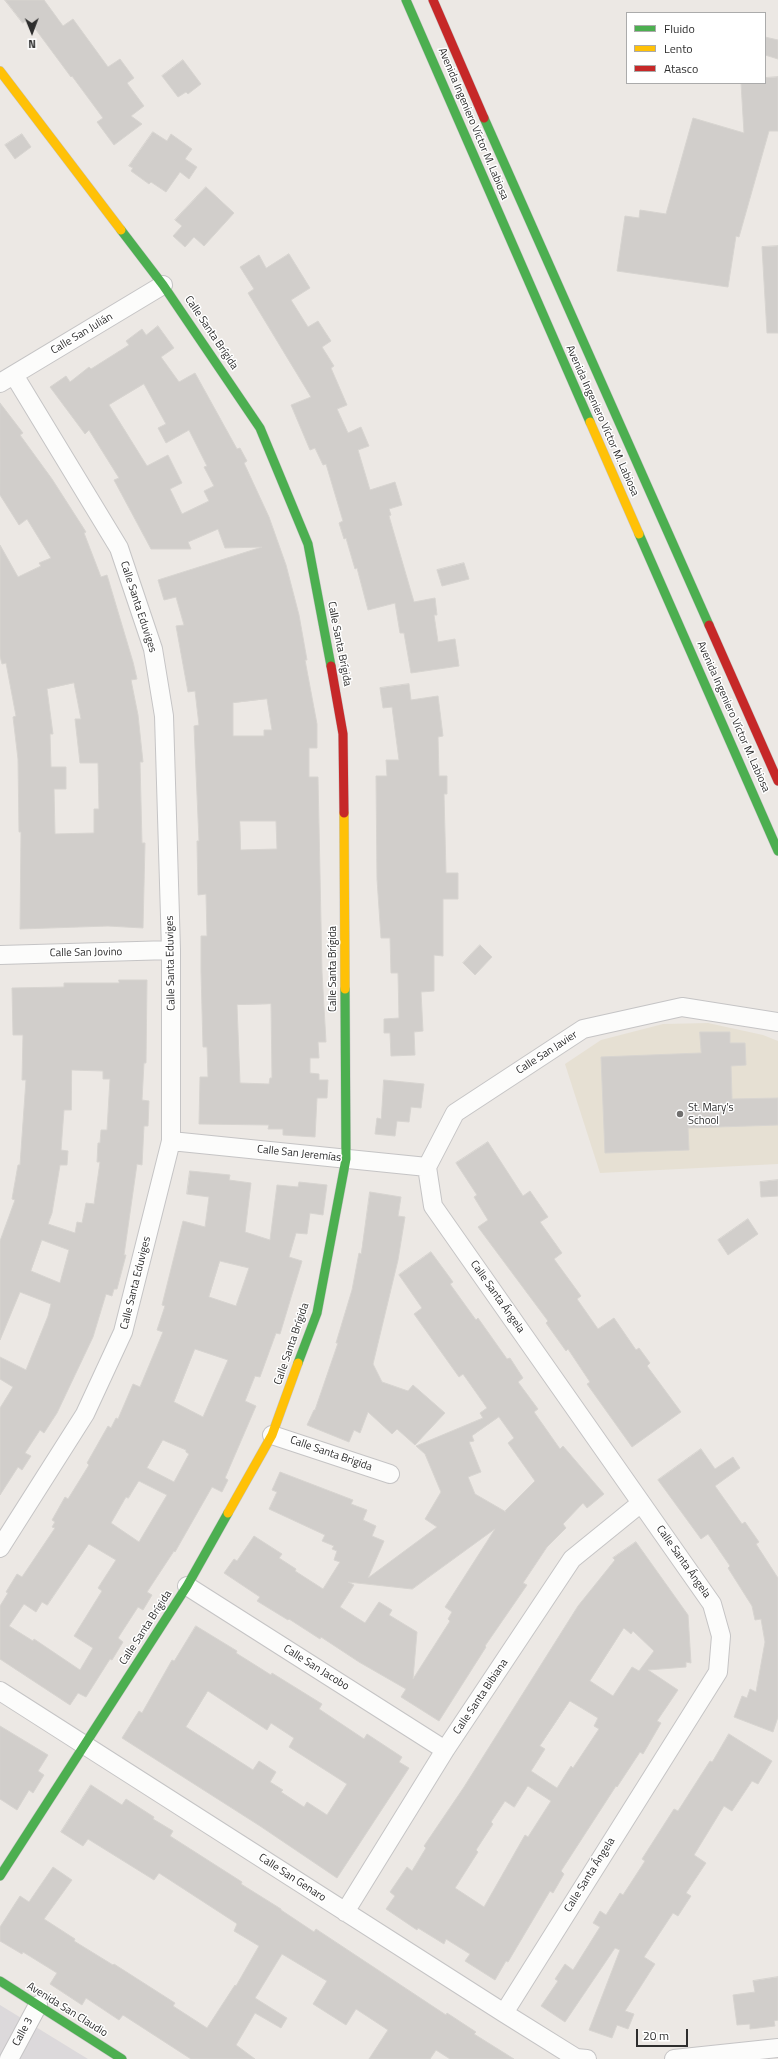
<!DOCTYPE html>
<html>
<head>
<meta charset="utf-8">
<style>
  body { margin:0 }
  #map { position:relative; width:778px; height:2059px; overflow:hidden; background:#ece8e4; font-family:"Titillium Web",sans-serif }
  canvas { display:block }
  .legend { position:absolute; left:626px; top:12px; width:140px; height:72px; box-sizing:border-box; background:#fff; border:1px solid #ababab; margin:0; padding:5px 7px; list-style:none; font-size:12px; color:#2e2e2e }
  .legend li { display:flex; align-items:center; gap:8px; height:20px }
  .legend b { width:20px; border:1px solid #ababab }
  .north { position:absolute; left:12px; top:12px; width:40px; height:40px; -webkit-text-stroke:3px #fff; paint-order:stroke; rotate:179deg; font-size:11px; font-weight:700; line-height:16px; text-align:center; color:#2e2e2e }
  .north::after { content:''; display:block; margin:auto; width:14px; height:18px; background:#2e2e2e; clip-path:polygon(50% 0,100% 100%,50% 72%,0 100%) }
  .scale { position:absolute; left:636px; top:2029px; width:52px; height:18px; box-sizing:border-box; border:2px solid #2e2e2e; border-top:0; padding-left:5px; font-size:12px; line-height:14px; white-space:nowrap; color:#2e2e2e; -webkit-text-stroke:3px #fff; paint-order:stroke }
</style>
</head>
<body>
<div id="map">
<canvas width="778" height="2059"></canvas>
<ul class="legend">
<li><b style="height:5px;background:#4caf50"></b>Fluido</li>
<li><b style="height:5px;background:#ffc107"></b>Lento</li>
<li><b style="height:5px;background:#c62828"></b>Atasco</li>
</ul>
<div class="north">N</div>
<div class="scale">20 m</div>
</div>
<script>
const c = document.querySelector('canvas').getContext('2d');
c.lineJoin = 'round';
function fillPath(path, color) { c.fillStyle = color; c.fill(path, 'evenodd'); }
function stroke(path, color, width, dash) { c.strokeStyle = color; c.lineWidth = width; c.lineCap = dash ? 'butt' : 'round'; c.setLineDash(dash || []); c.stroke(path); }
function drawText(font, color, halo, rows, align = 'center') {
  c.font = font + ' "Titillium Web",sans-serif'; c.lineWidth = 3; c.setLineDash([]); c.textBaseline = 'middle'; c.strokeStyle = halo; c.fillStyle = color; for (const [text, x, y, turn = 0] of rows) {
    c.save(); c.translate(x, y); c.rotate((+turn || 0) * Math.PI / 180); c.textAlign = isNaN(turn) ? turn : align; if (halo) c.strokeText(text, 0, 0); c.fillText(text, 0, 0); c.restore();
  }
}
fillPath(new Path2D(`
  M 0,2005 L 88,2059 L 0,2059 Z`), '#dcd9db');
fillPath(new Path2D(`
  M 708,1023 L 763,1035 L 778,1041 L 778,1164 L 600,1173 L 565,1064 L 601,1040 L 663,1024 Z`), '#e6e0d3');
const building = new Path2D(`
  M 5,0 L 44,0 L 63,26 L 73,19 L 108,67 L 120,59 L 134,78 L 127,83 L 144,106 L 131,116 L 142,124 L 114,145 L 97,122 L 103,118 L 72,76 L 71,77 L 28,19 L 23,23 Z
  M 765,37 L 778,40 L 778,59 L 765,55 Z
  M 183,60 L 201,84 L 188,94 L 186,92 L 178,97 L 162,76 Z
  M 778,77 L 778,131 L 769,131 L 739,237 L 736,236 L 728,287 L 617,271 L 625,216 L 639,218 L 640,210 L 666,214 L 693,118 L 744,133 L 741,83 L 765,83 L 765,78 Z
  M 153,132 L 167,141 L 171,134 L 192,149 L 185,159 L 197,167 L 189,179 L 180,172 L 166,192 L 151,182 L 149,184 L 131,171 L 133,168 L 129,166 Z
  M 22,134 L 31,147 L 15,159 L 5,145 Z
  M 206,187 L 234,213 L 204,246 L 194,237 L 185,247 L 173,236 L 182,226 L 175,220 Z
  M 778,246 L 778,333 L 767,333 L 762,247 Z
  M 289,254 L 310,288 L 291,300 L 308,327 L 318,321 L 331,341 L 322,347 L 334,366 L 331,368 L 347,405 L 337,409 L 348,433 L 361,427 L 369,446 L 358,450 L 370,490 L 395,482 L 402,505 L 389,509 L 391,515 L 389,516 L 414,602 L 435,598 L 437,615 L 434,615 L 438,642 L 455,639 L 459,666 L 411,673 L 404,633 L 400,633 L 395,603 L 368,610 L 357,568 L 355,569 L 346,538 L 344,539 L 339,523 L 343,521 L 326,464 L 323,465 L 315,448 L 310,450 L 291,405 L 311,397 L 248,293 L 254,289 L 240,267 L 259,255 L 266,268 Z
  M 158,326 L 174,348 L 161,357 L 179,382 L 195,373 L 237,449 L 240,448 L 247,461 L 244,463 L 269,517 L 286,565 L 299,615 L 307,660 L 305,660 L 317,724 L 317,748 L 309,748 L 309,777 L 318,777 L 322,972 L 326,1042 L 318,1042 L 319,1058 L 310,1058 L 310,1073 L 319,1074 L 319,1080 L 328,1080 L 327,1098 L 317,1098 L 315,1137 L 283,1135 L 283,1129 L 268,1129 L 269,1125 L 199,1124 L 200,1077 L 208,1077 L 207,1047 L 203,1047 L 201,972 L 201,936 L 207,936 L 206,894 L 198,895 L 197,841 L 199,841 L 194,726 L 199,725 L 195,691 L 188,692 L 176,626 L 184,625 L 176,597 L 164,600 L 158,580 L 262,547 L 225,548 L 218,529 L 188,542 L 191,549 L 151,549 L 114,480 L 119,478 L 89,430 L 85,434 L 50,387 L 66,376 L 70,382 L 89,367 L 91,369 L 129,345 L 126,341 L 142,329 L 146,335 ZM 144,384 L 166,424 L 158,428 L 166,443 L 189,430 L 207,466 L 204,467 L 214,486 L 204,491 L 209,501 L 182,514 L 170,489 L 182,483 L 168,455 L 147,466 L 109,405 ZM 267,699 L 272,730 L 264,730 L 264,736 L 233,736 L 233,703 ZM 240,821 L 276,821 L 277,849 L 241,850 ZM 271,1004 L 272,1078 L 270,1078 L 269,1084 L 240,1083 L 237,1005 Z
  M 0,403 L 23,433 L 20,435 L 52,479 L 86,532 L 84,533 L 101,577 L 107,575 L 133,662 L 137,679 L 131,680 L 138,715 L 143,762 L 140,762 L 142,843 L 145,843 L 143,928 L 108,926 L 20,929 L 21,832 L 19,832 L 18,759 L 13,717 L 16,716 L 6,663 L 2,664 L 0,656 L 0,545 L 18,577 L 41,566 L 39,563 L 51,558 L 27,519 L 19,525 L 0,495 ZM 74,683 L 81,719 L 75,719 L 80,763 L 98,763 L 99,809 L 94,809 L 94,833 L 55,834 L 54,789 L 66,789 L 66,767 L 51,767 L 50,734 L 53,734 L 47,689 Z
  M 464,563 L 469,579 L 442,586 L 437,570 Z
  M 409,684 L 411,700 L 438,696 L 443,736 L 438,737 L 439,776 L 447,776 L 447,794 L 444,794 L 446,873 L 458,873 L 458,899 L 443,899 L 443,956 L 434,955 L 434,991 L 421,992 L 423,1031 L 414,1032 L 415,1055 L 391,1056 L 390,1033 L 384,1033 L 384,1019 L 399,1018 L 398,973 L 391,973 L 390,938 L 381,938 L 377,879 L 376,776 L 387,776 L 386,760 L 399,760 L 392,707 L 383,708 L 380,688 Z
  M 480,945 L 492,957 L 475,975 L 463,963 Z
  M 119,980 L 147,980 L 146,1063 L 144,1063 L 142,1100 L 149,1101 L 148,1126 L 144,1126 L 142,1165 L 137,1164 L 124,1255 L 126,1255 L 117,1289 L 114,1289 L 112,1296 L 106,1294 L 93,1337 L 57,1413 L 44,1433 L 40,1430 L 25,1453 L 31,1456 L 22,1470 L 18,1467 L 0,1495 L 0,1408 L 13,1387 L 0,1379 L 0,1357 L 26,1370 L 48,1316 L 51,1304 L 20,1292 L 0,1340 L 0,1241 L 15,1200 L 12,1199 L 18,1165 L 20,1165 L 26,1080 L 22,1080 L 23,1035 L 13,1035 L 12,988 L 64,987 L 64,983 L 119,983 ZM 72,1070 L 103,1071 L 103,1079 L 110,1079 L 107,1130 L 101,1130 L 100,1143 L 98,1143 L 97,1162 L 100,1162 L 94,1204 L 86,1203 L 82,1223 L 77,1222 L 75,1233 L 48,1224 L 52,1213 L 60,1165 L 67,1165 L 68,1151 L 61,1150 L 64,1110 L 71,1110 ZM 42,1240 L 69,1250 L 60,1283 L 31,1271 Z
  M 700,1032 L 730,1032 L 730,1043 L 745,1043 L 746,1065 L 731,1066 L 732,1099 L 778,1098 L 778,1125 L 688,1128 L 689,1150 L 605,1153 L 601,1057 L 701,1053 Z
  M 384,1080 L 424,1084 L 421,1108 L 411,1107 L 409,1122 L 397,1121 L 395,1136 L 375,1134 L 377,1118 L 381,1119 Z
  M 488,1142 L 523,1196 L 530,1191 L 548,1217 L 540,1222 L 562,1253 L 554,1259 L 581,1296 L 577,1299 L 598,1329 L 614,1318 L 636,1350 L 639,1348 L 650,1363 L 647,1366 L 681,1412 L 632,1447 L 587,1384 L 590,1382 L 568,1349 L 566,1351 L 546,1323 L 548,1321 L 478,1227 L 488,1220 L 474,1197 L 477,1195 L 456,1163 Z
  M 190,1171 L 230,1175 L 229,1180 L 251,1183 L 245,1232 L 270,1240 L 277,1185 L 298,1187 L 299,1182 L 327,1185 L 323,1215 L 310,1213 L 307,1234 L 296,1233 L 289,1257 L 302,1261 L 280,1334 L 276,1333 L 260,1377 L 255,1376 L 245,1401 L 256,1406 L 225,1478 L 228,1480 L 222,1492 L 212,1487 L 175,1552 L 174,1551 L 147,1592 L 152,1595 L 143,1610 L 138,1607 L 118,1638 L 123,1642 L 112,1660 L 110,1659 L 86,1697 L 78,1693 L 70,1705 L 0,1659 L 0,1606 L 8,1593 L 6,1592 L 17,1574 L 22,1577 L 55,1528 L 52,1527 L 55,1522 L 52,1520 L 65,1497 L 68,1499 L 89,1465 L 87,1463 L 108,1426 L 111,1428 L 116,1418 L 118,1419 L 133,1384 L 140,1387 L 163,1332 L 157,1330 L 165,1306 L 162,1305 L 183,1221 L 205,1227 L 209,1197 L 187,1194 ZM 220,1261 L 249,1268 L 236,1306 L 209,1297 ZM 195,1349 L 228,1360 L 203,1417 L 174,1402 ZM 163,1440 L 186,1450 L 186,1452 L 189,1454 L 174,1482 L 147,1468 ZM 139,1481 L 167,1495 L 139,1542 L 111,1523 L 126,1497 L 128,1498 ZM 89,1544 L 116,1560 L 98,1588 L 102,1591 L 74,1636 L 93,1648 L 80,1670 L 34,1639 L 33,1641 L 9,1626 L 24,1604 L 36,1612 L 42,1602 L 47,1605 Z
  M 778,1180 L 778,1196 L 761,1197 L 760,1182 Z
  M 370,1192 L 401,1197 L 398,1216 L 405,1217 L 398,1260 L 373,1364 L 382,1382 L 408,1391 L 413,1385 L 445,1413 L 415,1445 L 397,1429 L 392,1434 L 368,1412 L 360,1433 L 354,1430 L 349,1442 L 307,1425 L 314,1410 L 315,1410 L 338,1343 L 336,1343 L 352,1290 L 359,1253 L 361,1254 Z
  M 748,1219 L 758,1234 L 728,1255 L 718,1240 Z
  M 431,1252 L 453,1282 L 450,1284 L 476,1320 L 478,1318 L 507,1359 L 510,1358 L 523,1378 L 518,1382 L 538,1409 L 534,1412 L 560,1449 L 563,1446 L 604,1494 L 587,1508 L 583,1503 L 563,1524 L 566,1528 L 547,1547 L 523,1583 L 527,1585 L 485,1646 L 486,1647 L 439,1721 L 401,1697 L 406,1689 L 359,1662 L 321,1637 L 320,1639 L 289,1619 L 288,1620 L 257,1601 L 260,1597 L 224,1573 L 234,1559 L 237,1561 L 254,1536 L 282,1554 L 279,1558 L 296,1569 L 295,1571 L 323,1589 L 340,1562 L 334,1560 L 337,1551 L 332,1549 L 334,1546 L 322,1541 L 325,1535 L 269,1509 L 277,1492 L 272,1490 L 280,1472 L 353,1500 L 351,1504 L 367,1510 L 363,1520 L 376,1526 L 372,1536 L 384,1541 L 368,1578 L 437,1527 L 425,1519 L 441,1492 L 425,1454 L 416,1446 L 483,1418 L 480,1413 L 487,1408 L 463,1374 L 459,1377 L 414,1314 L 422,1308 L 399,1275 ZM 499,1417 L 514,1438 L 508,1443 L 535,1481 L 505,1511 L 506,1512 L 475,1494 L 468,1477 L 481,1472 L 469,1442 L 474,1441 L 472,1436 ZM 495,1529 L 445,1607 L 452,1612 L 448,1619 L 450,1621 L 413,1679 L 417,1632 L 389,1615 L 392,1610 L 379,1602 L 365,1623 L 340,1607 L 354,1585 L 348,1582 L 412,1589 Z
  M 701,1449 L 715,1469 L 733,1457 L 740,1468 L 715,1486 L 742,1524 L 745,1522 L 759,1542 L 756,1544 L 778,1578 L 778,1717 L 773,1732 L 734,1717 L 742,1696 L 747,1698 L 750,1689 L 756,1692 L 765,1642 L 761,1619 L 755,1620 L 752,1606 L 728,1568 L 730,1566 L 708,1534 L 701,1539 L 658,1480 Z
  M 636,1542 L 688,1615 L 691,1663 L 686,1662 L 686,1667 L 648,1670 L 678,1690 L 657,1721 L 661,1723 L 643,1754 L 640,1752 L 617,1787 L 616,1786 L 561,1871 L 564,1874 L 553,1893 L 550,1891 L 508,1962 L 506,1961 L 495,1980 L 465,1961 L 470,1954 L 446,1939 L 444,1944 L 418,1928 L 417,1930 L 386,1909 L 395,1896 L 390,1892 L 407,1867 L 412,1871 L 426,1848 L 424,1846 L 464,1787 L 578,1606 L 615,1560 L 613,1558 ZM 624,1628 L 631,1634 L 633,1631 L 654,1651 L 639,1671 L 632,1667 L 613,1696 L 590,1681 ZM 570,1701 L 598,1718 L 594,1726 L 599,1729 L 573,1768 L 571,1766 L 557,1788 L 531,1771 L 545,1749 L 540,1746 ZM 528,1786 L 551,1801 L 528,1837 L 525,1835 L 484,1907 L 455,1888 L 478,1852 L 476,1850 L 493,1824 L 491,1822 L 505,1801 L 514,1807 Z
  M 196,1626 L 237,1651 L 236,1653 L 271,1675 L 272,1673 L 322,1704 L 319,1709 L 364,1739 L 367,1734 L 402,1757 L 399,1762 L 409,1768 L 337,1878 L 260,1826 L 122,1738 L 139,1711 L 142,1713 L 172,1660 L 174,1661 ZM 208,1691 L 267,1730 L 271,1723 L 294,1738 L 289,1747 L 347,1784 L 327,1815 L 307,1802 L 304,1807 L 281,1792 L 283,1790 L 270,1782 L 276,1772 L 259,1761 L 253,1770 L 186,1727 Z
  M 0,1726 L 48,1755 L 38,1771 L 44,1775 L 33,1793 L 29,1790 L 17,1810 L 0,1799 Z
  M 729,1734 L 772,1761 L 758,1784 L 752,1781 L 732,1811 L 724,1806 L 694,1855 L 706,1863 L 686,1893 L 691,1896 L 678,1916 L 673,1913 L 644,1957 L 655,1964 L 625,2011 L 634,2014 L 628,2029 L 617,2025 L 612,2038 L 589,2030 L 620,1950 L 615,1948 L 565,2022 L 541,2006 L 558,1981 L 555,1979 L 565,1964 L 573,1970 L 600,1927 L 593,1923 L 600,1911 L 606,1915 L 620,1893 L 623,1895 L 645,1861 L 642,1859 L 674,1809 L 678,1811 L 710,1761 L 712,1762 Z
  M 91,1785 L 122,1805 L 126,1799 L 154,1817 L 153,1819 L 173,1831 L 170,1836 L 242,1882 L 241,1884 L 281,1909 L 281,1910 L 314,1932 L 316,1929 L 446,2015 L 447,2013 L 476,2032 L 474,2034 L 514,2059 L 450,2059 L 436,2050 L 430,2059 L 369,2059 L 388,2030 L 356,2009 L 346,2025 L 313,2004 L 327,1981 L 282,1954 L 255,1998 L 287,2018 L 281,2028 L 255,2013 L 236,2045 L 255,2059 L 191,2059 L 123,2015 L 119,2020 L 86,1998 L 82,2005 L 50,1984 L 57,1973 L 23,1952 L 22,1954 L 0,1941 L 0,1927 L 20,1896 L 29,1902 L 53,1867 L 72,1880 L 44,1919 L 75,1939 L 74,1941 L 113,1965 L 114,1964 L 175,2003 L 173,2006 L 207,2028 L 235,1985 L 236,1986 L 259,1946 L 234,1931 L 237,1924 L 236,1923 L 159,1873 L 154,1880 L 88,1839 L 83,1846 L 61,1832 Z
  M 778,1977 L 778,2020 L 774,2021 L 775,2026 L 750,2029 L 750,2024 L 737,2025 L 733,1995 L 755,1992 L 753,1981 Z`);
fillPath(building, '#d1cecb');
stroke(building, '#d7d4d0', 1);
const street = new Path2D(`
  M 0,383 L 163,285
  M 0,955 L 171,950
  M 171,1141 L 427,1167
  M 427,1167 L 433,1206 L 712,1604 L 721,1636 L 718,1672 L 504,2013
  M 427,1167 L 455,1113 L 583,1029 L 682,1007 L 778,1022
  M 272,1435 L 390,1474
  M 0,1548 L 85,1414 L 123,1332 L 171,1141 L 171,950 L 164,716 L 153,649 L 119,548 L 14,375
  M 187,1586 L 445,1750
  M 0,1691 L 504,2013 L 576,2058 L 587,2059
  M 345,1912 L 445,1750 L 572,1559 L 641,1503
  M 9,2059 L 38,2005
  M 674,2059 L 778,2048`);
const fast = new Path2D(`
  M 406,0 L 590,422
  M 484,118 L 709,625
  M 121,230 L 163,285 L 260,428 L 308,544 L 331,666
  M 639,534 L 778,851
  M 298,1363 L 317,1313 L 346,1159 L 345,989
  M 0,1876 L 187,1586 L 228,1513
  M 0,1981 L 122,2059`);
const slow = new Path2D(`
  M 0,71 L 121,230
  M 590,422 L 639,534
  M 344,813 L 345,989
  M 228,1513 L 272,1435 L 298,1363`);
const jam = new Path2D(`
  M 433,0 L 484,118
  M 709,625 L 778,781
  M 331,666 L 343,734 L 344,813`);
stroke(street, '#c5c4c5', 20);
stroke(fast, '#c5c4c5', 10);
stroke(slow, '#c5c4c5', 10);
stroke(jam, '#c5c4c5', 10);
stroke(street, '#fcfcfb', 18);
stroke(fast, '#4caf50', 9);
stroke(slow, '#ffc107', 9);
stroke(jam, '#c62828', 9);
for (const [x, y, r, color] of [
  [680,1114,4,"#706f6e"]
]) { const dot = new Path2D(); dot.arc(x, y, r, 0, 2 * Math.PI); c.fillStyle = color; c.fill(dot); stroke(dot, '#fff', 1.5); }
drawText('11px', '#2e2e2e', '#fff', [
  ["Avenida Ingeniero Víctor M. Labiosa",473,124,67],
  ["Calle Santa Brígida",211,333,56],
  ["Calle San Julián",82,334,-31],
  ["Avenida Ingeniero Víctor M. Labiosa",602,421,66],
  ["Calle Santa Eduviges",138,607,72],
  ["Calle Santa Brígida",339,644,79],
  ["Avenida Ingeniero Víctor M. Labiosa",733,717,66],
  ["Calle San Jovino",86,953,-1],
  ["Calle Santa Eduviges",171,963,-91],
  ["Calle Santa Brígida",333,969,-90],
  ["Calle San Javier",547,1053,-33],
  ["Calle San Jeremías",299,1154,6],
  ["Calle Santa Eduviges",136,1283,-76],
  ["Calle Santa Ángela",497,1297,55],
  ["Calle Santa Brígida",292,1344,-71],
  ["Calle Santa Brigida",331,1454,19],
  ["Calle Santa Ángela",683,1562,55],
  ["Calle Santa Brígida",146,1628,-57],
  ["Calle San Jacobo",316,1668,32],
  ["Calle Santa Bibiana",481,1697,-56],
  ["Calle Santa Ángela",590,1875,-58],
  ["Calle San Genaro",292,1878,33],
  ["Avenida San Claudio",67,2010,32],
  ["Calle 3",23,2032,-62]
]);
drawText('11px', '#2e2e2e', '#fff', [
  ["St. Mary's",688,1108],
  ["School",688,1121]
], 'left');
</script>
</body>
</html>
